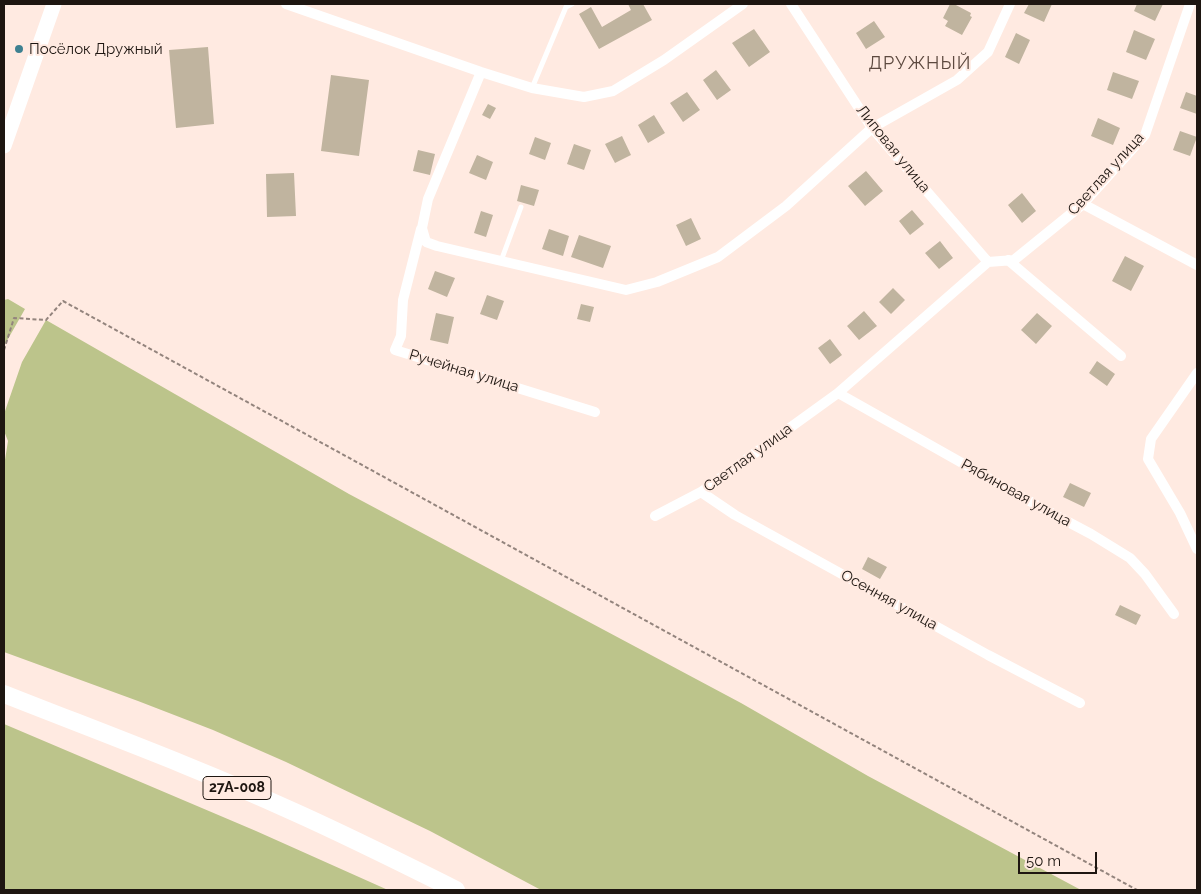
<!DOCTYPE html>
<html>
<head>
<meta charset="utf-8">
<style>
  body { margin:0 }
  #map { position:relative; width:1201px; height:894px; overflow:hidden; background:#ffeae1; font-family:Raleway,sans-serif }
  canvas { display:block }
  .frame { position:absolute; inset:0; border:5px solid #1e1611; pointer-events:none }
  .scale { position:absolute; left:1018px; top:852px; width:79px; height:22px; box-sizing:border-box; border:2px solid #1e1611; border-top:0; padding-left:6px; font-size:15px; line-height:18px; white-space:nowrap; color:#1e1611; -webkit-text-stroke:4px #ffeae1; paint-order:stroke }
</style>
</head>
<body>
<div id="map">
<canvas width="1201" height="894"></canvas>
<div class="frame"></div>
<div class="scale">50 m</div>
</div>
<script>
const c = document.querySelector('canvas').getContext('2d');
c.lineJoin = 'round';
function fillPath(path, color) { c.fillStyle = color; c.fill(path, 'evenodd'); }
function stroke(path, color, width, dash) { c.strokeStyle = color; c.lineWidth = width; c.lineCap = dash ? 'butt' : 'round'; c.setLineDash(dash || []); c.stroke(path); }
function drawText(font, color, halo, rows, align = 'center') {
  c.font = font + ' Raleway,sans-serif'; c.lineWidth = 4; c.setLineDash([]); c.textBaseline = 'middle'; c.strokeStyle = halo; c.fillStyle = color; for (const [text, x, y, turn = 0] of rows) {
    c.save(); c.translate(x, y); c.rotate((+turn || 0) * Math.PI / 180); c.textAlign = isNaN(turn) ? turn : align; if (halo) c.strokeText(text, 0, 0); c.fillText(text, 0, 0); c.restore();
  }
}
fillPath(new Path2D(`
  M 8,299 L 25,309 L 4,346 L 4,300 Z
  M 46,320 L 349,494 L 741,703 L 868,776 L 1081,890 L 541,890 L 430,831 L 286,762 L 213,730 L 138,701 L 4,652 L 4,466 L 8,441 L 4,431 L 4,414 L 22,362 Z
  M 4,724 L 256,831 L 388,890 L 4,890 Z`), '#bcc48b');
fillPath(new Path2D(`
  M 628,4 L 643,4 L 652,20 L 599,49 L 579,14 L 591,7 L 602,27 L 631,10 Z
  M 950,4 L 954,4 L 971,13 L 970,16 L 972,17 L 962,35 L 945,26 L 948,21 L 943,18 Z
  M 1029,4 L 1052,4 L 1044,22 L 1024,13 Z
  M 1137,4 L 1163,4 L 1155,21 L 1134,11 Z
  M 874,21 L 885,37 L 866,49 L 856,33 Z
  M 754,29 L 770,52 L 749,67 L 732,43 Z
  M 1134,30 L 1155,39 L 1146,60 L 1126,52 Z
  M 1016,33 L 1030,40 L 1019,64 L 1005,57 Z
  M 208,47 L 214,124 L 176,128 L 169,50 Z
  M 716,70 L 731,90 L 717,100 L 703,80 Z
  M 1113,72 L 1139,81 L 1132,99 L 1107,90 Z
  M 331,75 L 369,80 L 359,156 L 321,151 Z
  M 687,92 L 700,110 L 683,122 L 670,103 Z
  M 1186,92 L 1197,96 L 1197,114 L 1180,108 Z
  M 488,104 L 496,108 L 490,119 L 482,115 Z
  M 654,115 L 665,133 L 648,143 L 638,125 Z
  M 1098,118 L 1120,128 L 1113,145 L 1091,136 Z
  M 1180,131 L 1197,137 L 1190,156 L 1173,150 Z
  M 622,136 L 631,155 L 615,163 L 605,144 Z
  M 535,137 L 551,143 L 545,160 L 529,154 Z
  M 574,144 L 591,150 L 584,170 L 567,164 Z
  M 418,150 L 435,154 L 430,175 L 413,171 Z
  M 477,155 L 493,162 L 486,180 L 469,173 Z
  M 866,171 L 883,191 L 865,206 L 848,186 Z
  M 294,173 L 296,216 L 267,217 L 266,174 Z
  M 521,185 L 539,190 L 534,206 L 517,201 Z
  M 1022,193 L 1036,211 L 1022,223 L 1008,205 Z
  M 912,210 L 924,224 L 910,235 L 899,221 Z
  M 481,211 L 493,215 L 486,237 L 474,233 Z
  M 691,218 L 701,239 L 686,246 L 676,225 Z
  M 549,229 L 569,236 L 563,256 L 542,249 Z
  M 579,235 L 611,246 L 603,268 L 571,257 Z
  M 940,241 L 953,258 L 939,269 L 925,253 Z
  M 1125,256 L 1144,266 L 1131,291 L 1112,281 Z
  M 435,271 L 455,278 L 447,297 L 428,289 Z
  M 893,288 L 905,300 L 891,314 L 879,302 Z
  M 487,295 L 504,301 L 497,320 L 480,314 Z
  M 581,304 L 594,307 L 590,322 L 577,319 Z
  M 864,311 L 877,326 L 859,340 L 847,326 Z
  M 436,313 L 454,317 L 448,344 L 430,340 Z
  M 1037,313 L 1052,326 L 1036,344 L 1021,330 Z
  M 830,339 L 842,355 L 830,364 L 818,348 Z
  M 1097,361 L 1115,374 L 1107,386 L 1089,373 Z
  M 1070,483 L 1091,493 L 1084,507 L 1063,497 Z
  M 868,557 L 887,567 L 880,579 L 862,569 Z
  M 1120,605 L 1141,615 L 1136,625 L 1115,615 Z`), '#c0b49f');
stroke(new Path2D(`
  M 4,350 L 14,318 L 46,320 L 63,301 L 1137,890`), '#93847d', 2, [4, 2.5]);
stroke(new Path2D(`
  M 532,88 L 566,7 L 572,4
  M 501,261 L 521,207`), '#fff', 5);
stroke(new Path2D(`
  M 286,4 L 481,72 L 532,88 L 584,97 L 613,91 L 664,60 L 743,4
  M 791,4 L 872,128 L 988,262
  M 481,72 L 428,199 L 422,228 L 426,242 L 437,246 L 626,290 L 657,282 L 718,257 L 786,206 L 872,128 L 957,80 L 988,52 L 1010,4
  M 1083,204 L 1197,265
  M 421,229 L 403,300 L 401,336 L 395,350 L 595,412
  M 1008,260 L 1121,356
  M 988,262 L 1014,260 L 1083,204 L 1145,135 L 1190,4
  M 1197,373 L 1151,439 L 1148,459 L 1180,513 L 1197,549
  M 838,393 L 1040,507 L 1091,534 L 1130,558 L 1145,574 L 1174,614
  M 701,492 L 735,515 L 988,655 L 1080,703
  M 655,516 L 701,492 L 838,393 L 988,262`), '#fff', 10);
stroke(new Path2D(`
  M 4,146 L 54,4`), '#fff', 15);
stroke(new Path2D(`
  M 4,694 C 100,732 198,768 292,811 C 348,836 402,863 456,890`), '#fff', 18);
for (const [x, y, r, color] of [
  [19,49,5,"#3e8191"]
]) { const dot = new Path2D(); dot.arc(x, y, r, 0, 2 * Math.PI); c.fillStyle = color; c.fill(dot); stroke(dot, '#ffeae1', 2); }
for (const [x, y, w] of [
  [237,788,68]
]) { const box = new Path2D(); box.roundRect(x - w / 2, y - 11.5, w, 23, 4); c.fillStyle = '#ffeae1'; c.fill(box); stroke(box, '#1e1611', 1); }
drawText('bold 14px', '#1e1611', null, [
  ["27А-008",237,788]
]);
drawText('15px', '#1e1611', '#ffeae1', [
  ["Посёлок Дружный",29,49]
], 'left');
drawText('15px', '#1e1611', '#ffeae1', [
  ["Липовая улица",893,149,51],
  ["Светлая улица",1106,174,-48],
  ["Ручейная улица",464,371,17],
  ["Светлая улица",748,458,-36],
  ["Рябиновая улица",1016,493,29],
  ["Осенняя улица",889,600,29]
]);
c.letterSpacing = '1px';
drawText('18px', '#5d493f', '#ffeae1', [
  ["ДРУЖНЫЙ",920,64]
]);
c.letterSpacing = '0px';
</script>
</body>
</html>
